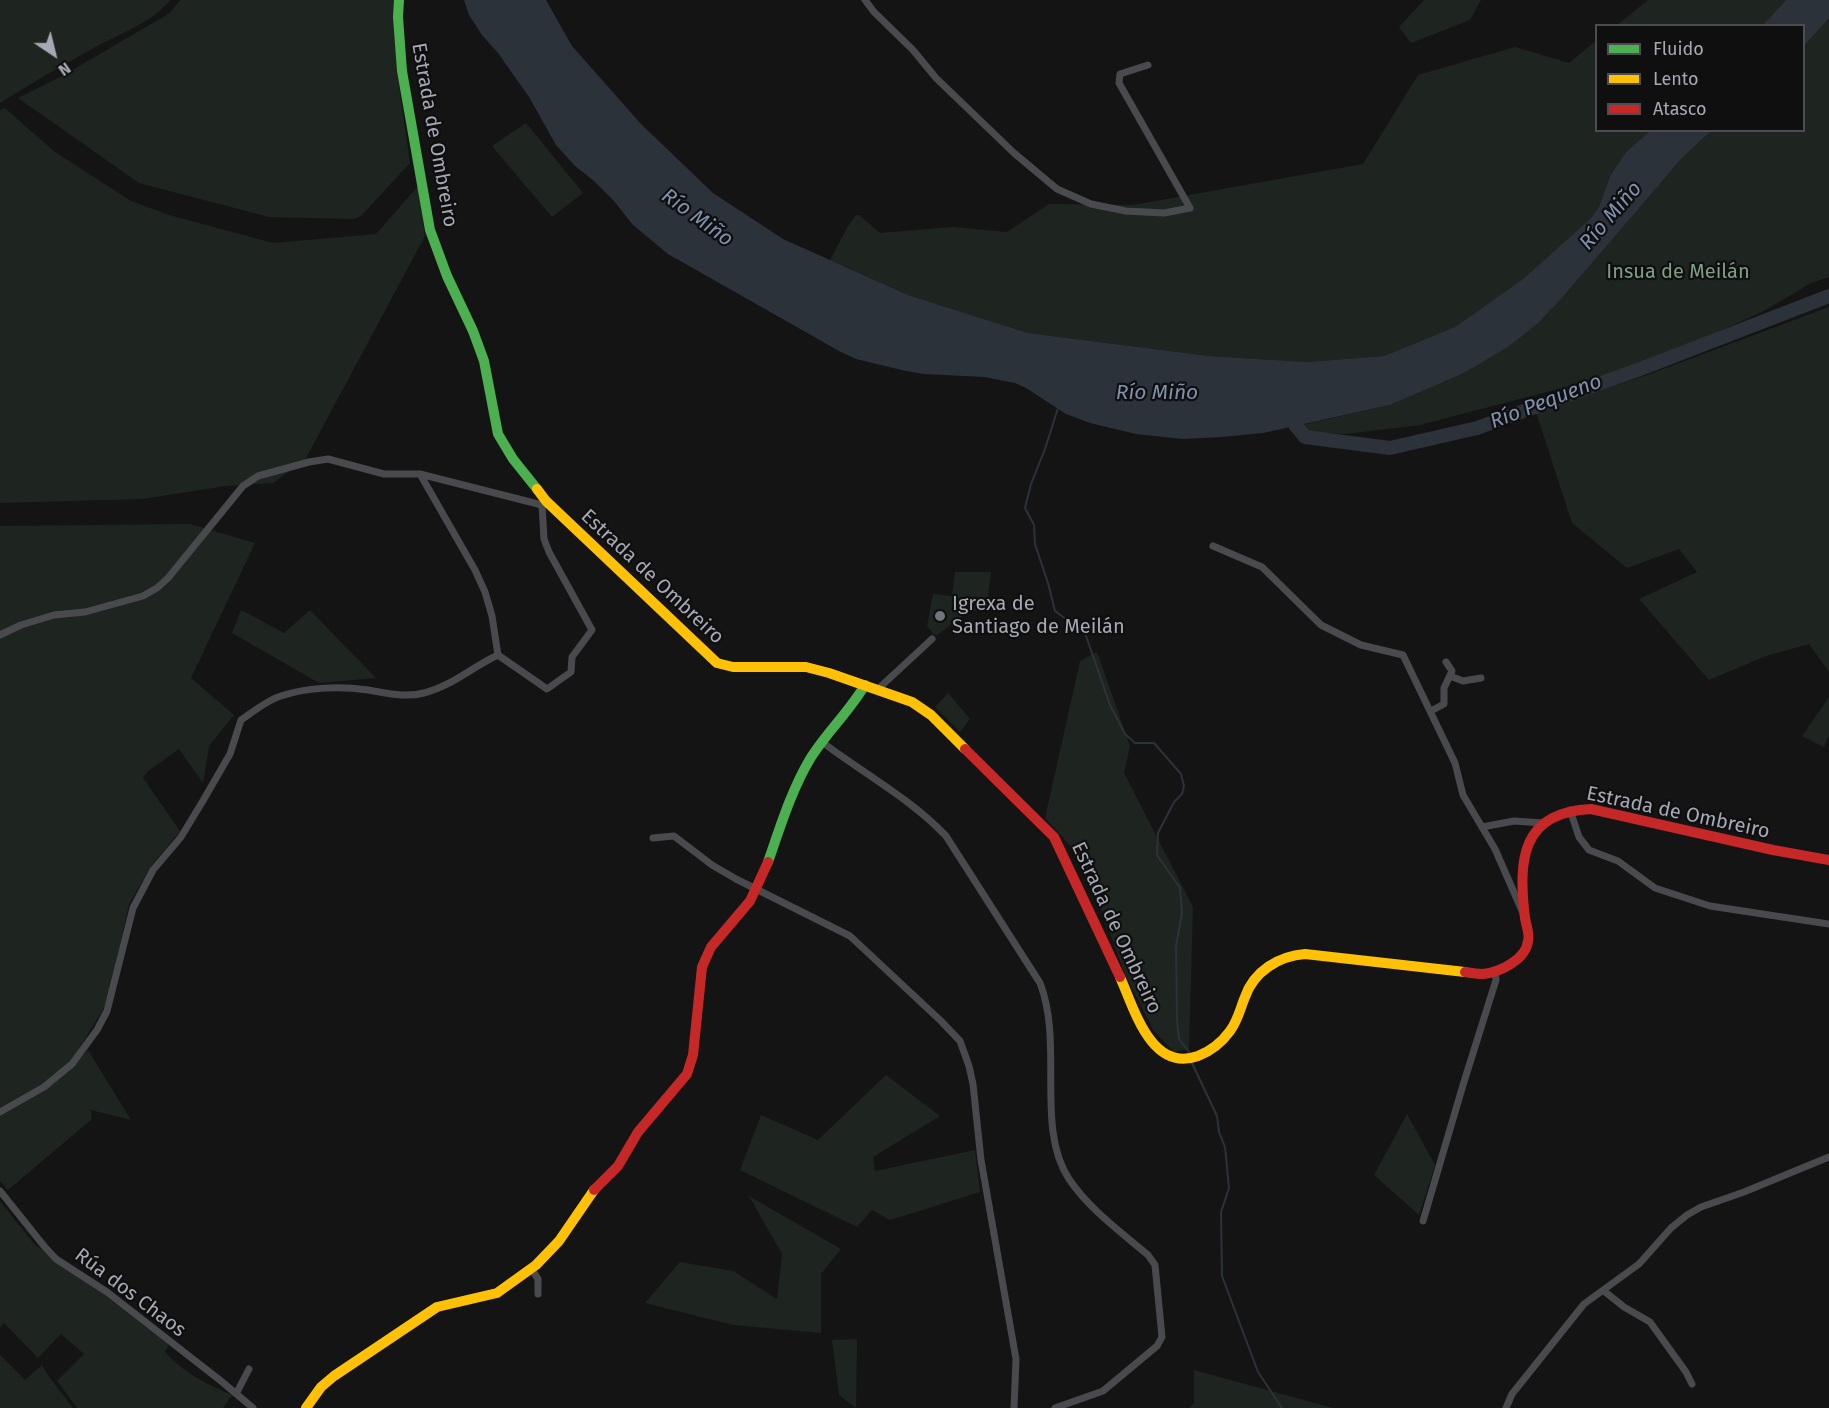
<!DOCTYPE html>
<html>
<head>
<meta charset="utf-8">
<style>
  body { margin:0 }
  #map { position:relative; width:1829px; height:1408px; overflow:hidden; background:#141415; font-family:"Fira Sans",sans-serif }
  canvas { display:block }
  .legend { position:absolute; left:1595px; top:24px; width:210px; height:108px; box-sizing:border-box; background:#0f0f10; border:2px solid #4b4d52; margin:0; padding:8px 10px; list-style:none; font-size:18px; color:#a6a9b4 }
  .legend li { display:flex; align-items:center; gap:12px; height:30px }
  .legend b { width:30px; border:2px solid #4b4d52 }
  .north { position:absolute; left:24px; top:24px; width:60px; height:60px; -webkit-text-stroke:4px #0f0f10; paint-order:stroke; rotate:145deg; font-size:16px; font-weight:700; line-height:24px; text-align:center; color:#a6a9b4 }
  .north::after { content:''; display:block; margin:auto; width:21px; height:27px; background:#a6a9b4; clip-path:polygon(50% 0,100% 100%,50% 72%,0 100%) }
</style>
</head>
<body>
<div id="map">
<canvas width="1829" height="1408"></canvas>
<ul class="legend">
<li><b style="height:8px;background:#4caf50"></b>Fluido</li>
<li><b style="height:8px;background:#ffc107"></b>Lento</li>
<li><b style="height:8px;background:#c62828"></b>Atasco</li>
</ul>
<div class="north">N</div>
</div>
<script>
const c = document.querySelector('canvas').getContext('2d');
c.lineJoin = 'round';
function fillPath(path, color) { c.fillStyle = color; c.fill(path, 'evenodd'); }
function stroke(path, color, width, dash) { c.strokeStyle = color; c.lineWidth = width; c.lineCap = dash ? 'butt' : 'round'; c.setLineDash(dash || []); c.stroke(path); }
function drawText(font, color, halo, rows, align = 'center') {
  c.font = font + ' "Fira Sans",sans-serif'; c.lineWidth = 4.5; c.setLineDash([]); c.textBaseline = 'middle'; c.strokeStyle = halo; c.fillStyle = color; for (const [text, x, y, turn = 0] of rows) {
    c.save(); c.translate(x, y); c.rotate((+turn || 0) * Math.PI / 180); c.textAlign = isNaN(turn) ? turn : align; if (halo) c.strokeText(text, 0, 0); c.fillText(text, 0, 0); c.restore();
  }
}
fillPath(new Path2D(`
  M 0,0 L 170,0 C 151,24 118,34 92,49 C 61,66 30,84 0,103 Z
  M 180,0 L 395,0 L 397,72 L 410,163 L 361,216 L 354,219 L 269,217 L 139,183 L 18,98 L 62,76 L 170,13 Z
  M 1424,0 L 1481,0 L 1470,20 L 1411,43 L 1399,27 Z
  M 1648,0 L 1786,0 L 1763,25 L 1616,26 Z
  M 1829,18 L 1829,277 L 1811,283 L 1764,311 L 1695,342 L 1600,378 L 1420,425 L 1345,434 L 1306,432 L 1302,425 L 1390,405 L 1462,374 L 1591,262 L 1682,158 L 1711,131 L 1804,130 L 1804,46 Z
  M 1596,41 L 1596,130 L 1650,131 L 1626,152 L 1610,176 L 1599,207 L 1590,219 L 1523,279 L 1455,327 L 1384,356 L 1307,362 L 1209,356 L 1028,333 L 908,295 L 830,260 L 847,228 L 856,215 L 859,215 L 880,233 L 953,227 L 1007,232 L 1049,204 L 1133,205 L 1363,164 L 1418,75 L 1515,47 L 1569,63 Z
  M 5,108 L 55,152 L 131,201 L 169,215 L 273,243 L 376,234 L 418,186 L 425,236 L 305,460 L 273,483 L 226,486 L 142,499 L 0,503 L 0,110 Z
  M 526,123 L 583,193 L 552,217 L 492,146 Z
  M 1829,307 L 1829,672 L 1809,644 L 1766,656 L 1709,680 L 1639,599 L 1697,572 L 1679,549 L 1627,568 L 1572,523 L 1536,412 L 1647,375 Z
  M 190,524 L 255,543 L 191,678 L 234,715 L 209,746 L 203,783 L 179,749 L 148,771 L 143,778 L 180,831 L 151,866 L 129,904 L 107,1003 L 72,1060 L 43,1084 L 0,1108 L 0,526 Z
  M 955,572 L 991,572 L 987,604 L 981,609 L 966,614 L 937,635 L 933,634 L 927,626 L 933,594 L 952,596 Z
  M 241,610 L 284,633 L 310,610 L 376,678 L 319,683 L 232,633 Z
  M 1097,652 L 1130,746 L 1124,773 L 1193,907 L 1189,1049 L 1174,1052 L 1153,1030 L 1124,972 L 1084,861 L 1045,818 L 1080,661 Z
  M 948,693 L 970,719 L 960,732 L 935,707 Z
  M 1829,697 L 1829,735 L 1824,747 L 1802,736 Z
  M 88,1050 L 131,1120 L 91,1110 L 92,1119 L 8,1190 L 0,1181 L 0,1116 L 44,1091 L 64,1075 Z
  M 886,1075 L 940,1116 L 873,1157 L 875,1171 L 975,1150 L 980,1192 L 890,1220 L 872,1210 L 857,1227 L 740,1170 L 761,1115 L 818,1140 Z
  M 1407,1114 L 1435,1165 L 1419,1215 L 1374,1175 Z
  M 749,1196 L 841,1249 L 821,1274 L 821,1333 L 733,1325 L 645,1303 L 680,1262 L 733,1271 L 777,1299 L 782,1254 Z
  M 0,1201 L 34,1244 L 102,1293 L 169,1345 L 165,1352 C 184,1373 206,1384 232,1395 L 223,1408 L 77,1408 L 57,1381 L 84,1354 L 61,1334 L 38,1358 L 4,1323 L 0,1328 Z
  M 857,1339 L 856,1408 L 839,1395 L 832,1340 Z
  M 0,1355 L 25,1380 L 42,1365 L 47,1374 L 73,1408 L 0,1408 Z
  M 1194,1370 L 1333,1408 L 1189,1408 L 1194,1403 Z`), '#1e2520');
fillPath(new Path2D(`
  M 464,0 L 546,0 L 572,46 L 641,124 L 713,193 L 783,239 L 908,295 L 1028,333 L 1209,356 L 1307,362 L 1384,356 L 1455,327 L 1523,279 L 1590,219 L 1599,207 L 1610,176 L 1626,152 L 1650,131 L 1711,131 L 1682,158 L 1559,301 L 1538,323 L 1508,347 L 1462,374 L 1390,405 L 1263,433 L 1222,437 L 1183,439 L 1136,434 L 1090,423 L 1066,414 L 1026,388 L 1015,383 L 984,377 L 924,374 L 906,371 L 856,359 L 839,351 L 668,254 L 633,225 L 614,201 L 594,181 L 575,166 L 556,145 L 529,97 L 498,53 L 482,35 L 469,15 Z
  M 1786,0 L 1829,0 L 1829,18 L 1804,46 L 1804,26 L 1763,25 Z`), '#2c3239');
stroke(new Path2D(`
  M 1058,408 L 1045,449 L 1031,484 L 1025,508 L 1034,525 L 1035,544 L 1048,583 L 1055,611 L 1085,633 L 1110,705 L 1125,734 L 1135,743 L 1154,743 L 1181,774 L 1184,786 L 1182,794 L 1174,802 L 1158,833 L 1157,855 L 1180,888 L 1182,913 L 1176,946 L 1177,1020 L 1179,1039 L 1189,1052 L 1190,1056
  M 1191,1061 L 1217,1116 L 1219,1132 L 1225,1147 L 1229,1188 L 1221,1212 L 1222,1276 L 1258,1372 L 1282,1408`), '#2c3239', 2);
stroke(new Path2D(`
  M 1288,410 L 1296,426 L 1305,437 L 1390,448 L 1477,428 L 1643,368 L 1829,296`), '#2c3239', 14);
stroke(new Path2D(`
  M 865,0 L 874,12 L 913,50 L 936,78 L 1014,153 L 1057,189 L 1091,204 L 1126,211 L 1164,213 L 1190,208 L 1119,83 L 1120,74 L 1148,65
  M 1213,546 L 1262,567 L 1321,625 L 1361,645 L 1403,655 L 1455,763 L 1463,795 L 1495,849 L 1523,913
  M 0,635 L 21,625 L 54,615 L 85,612 L 143,596 L 157,588 L 168,578 L 243,486 L 258,476 L 309,462 L 328,459 L 384,474 L 420,474 L 542,505 L 546,501
  M 498,655 L 547,689 L 571,672 L 572,657 L 592,630 L 549,552 L 544,539 L 542,505
  M 1450,676 L 1463,681 L 1481,678
  M 878,689 L 932,639
  M 1431,711 L 1444,704 L 1444,688 L 1452,671 L 1446,662
  M 822,742 C 863,773 911,799 946,836 L 1040,983 C 1064,1044 1035,1128 1069,1179 C 1089,1209 1121,1232 1148,1255 L 1155,1265 L 1162,1337 L 1157,1346 L 1103,1391 L 1055,1408
  M 1570,810 L 1579,837 L 1589,850 L 1618,861 L 1655,888 L 1710,906 L 1829,924
  M 1482,827 L 1514,821 L 1543,823
  M 653,838 L 674,836 L 712,865 L 736,879 L 850,936 L 941,1021 L 960,1041 L 969,1066 L 973,1084 L 981,1160 L 1016,1359 L 1014,1408
  M 0,1112 L 44,1087 L 72,1064 L 97,1030 L 107,1011 L 133,908 L 153,870 L 181,837 L 204,799 L 230,754 L 241,720 C 253,712 267,700 281,696 C 308,687 341,686 368,690 C 387,693 405,698 424,693 C 452,686 472,667 498,655 L 492,616 L 485,592 L 475,570 L 420,474
  M 0,1191 L 44,1246 L 56,1259 L 107,1292 L 221,1381 L 253,1408
  M 1423,1221 L 1463,1085 L 1496,980 L 1495,971
  M 531,1268 L 538,1279 L 538,1294
  M 1604,1291 L 1624,1307 L 1650,1322 L 1686,1372 L 1692,1384
  M 236,1394 L 249,1369
  M 1506,1408 L 1512,1394 L 1584,1304 L 1639,1264 L 1671,1228 L 1687,1215 L 1701,1207 L 1744,1192 L 1829,1157`), '#494a4d', 7);
stroke(new Path2D(`
  M 399,0 L 398,17 L 402,71 L 430,230 L 447,276 L 473,331 L 484,361 L 498,434 L 513,459 L 537,489
  M 768,862 C 780,828 791,791 810,759 C 826,733 849,712 865,685`), '#4caf50', 10);
stroke(new Path2D(`
  M 537,489 L 546,501 L 717,663 L 733,667 L 806,667 L 829,673 L 912,702 L 931,715 L 965,749
  M 1120,977 C 1134,1008 1151,1073 1198,1056 C 1211,1051 1222,1042 1230,1031 C 1238,1020 1240,1009 1245,997 C 1254,971 1279,956 1305,954 L 1465,972
  M 306,1408 L 321,1387 L 334,1376 L 437,1307 L 497,1293 L 536,1265 L 559,1241 L 594,1190`), '#ffc107', 10);
stroke(new Path2D(`
  M 965,749 L 1054,837 L 1120,977
  M 1465,972 C 1471,973 1477,974 1483,974 C 1501,972 1526,959 1528,941 C 1530,934 1526,925 1525,918 C 1518,860 1521,812 1591,809 L 1773,850 L 1829,860
  M 594,1190 L 618,1166 L 638,1132 L 687,1074 L 693,1055 L 702,967 L 711,947 L 750,901 L 768,862`), '#c62828', 10);
for (const [x, y, r, color] of [
  [940,616,6,"#73757c"]
]) { const dot = new Path2D(); dot.arc(x, y, r, 0, 2 * Math.PI); c.fillStyle = color; c.fill(dot); stroke(dot, '#0f0f10', 2); }
drawText('20px', '#a6a9b4', '#0f0f10', [
  ["Estrada de Ombreiro",434,135,80],
  ["Estrada de Ombreiro",652,577,43],
  ["Estrada de Ombreiro",1678,813,12],
  ["Estrada de Ombreiro",1116,928,65],
  ["Rúa dos Chaos",130,1293,37]
]);
drawText('20px', '#7f9e85', '#0f0f10', [
  ["Insua de Meilán",1678,272]
]);
drawText('20px', '#a6a9b4', '#0f0f10', [
  ["Igrexa de",952,604],
  ["Santiago de Meilán",952,627]
], 'left');
drawText('italic 21px', '#8092ad', '#0f0f10', [
  ["Río Miño",1611,216,-49],
  ["Río Miño",697,218,36],
  ["Río Miño",1157,393],
  ["Río Pequeno",1546,402,-21]
]);
</script>
</body>
</html>
